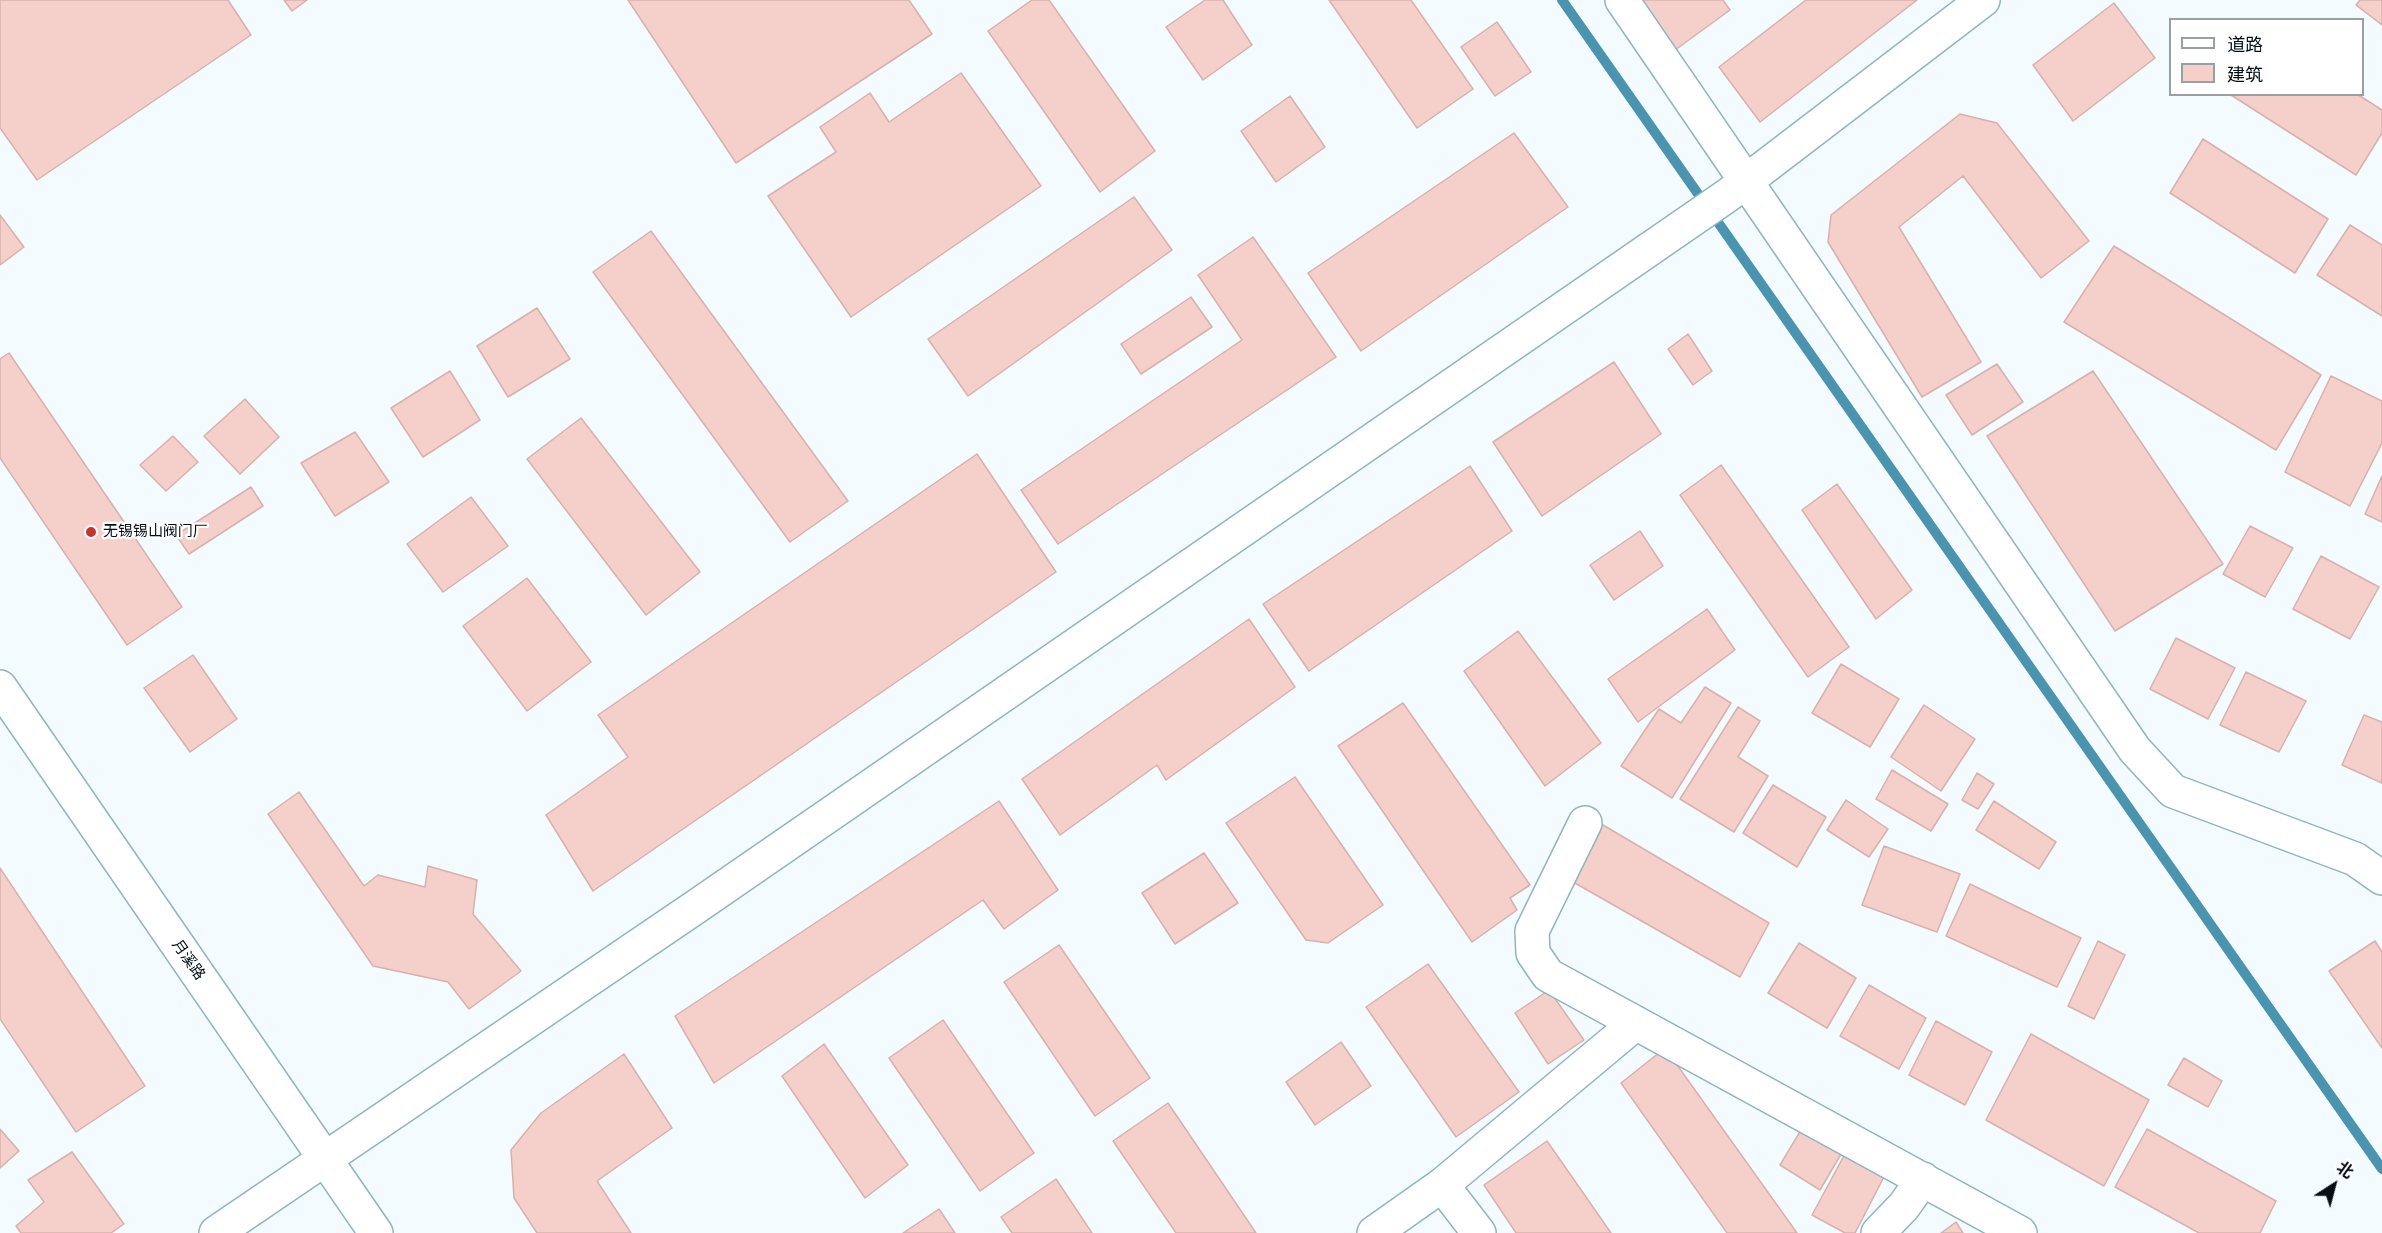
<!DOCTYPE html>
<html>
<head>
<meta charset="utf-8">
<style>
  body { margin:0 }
  #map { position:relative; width:2382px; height:1233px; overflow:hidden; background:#f4fbff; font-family:Helvetica,"Noto Sans SC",sans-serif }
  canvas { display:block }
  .legend { position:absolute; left:2169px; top:18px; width:195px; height:78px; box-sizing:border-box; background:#fff; border:2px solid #9a9fa1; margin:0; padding:8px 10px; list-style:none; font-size:18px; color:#030f14 }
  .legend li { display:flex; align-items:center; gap:12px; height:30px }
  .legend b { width:30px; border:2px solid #9a9fa1 }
  .north { position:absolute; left:2304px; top:1155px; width:60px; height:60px; -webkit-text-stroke:4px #fff; paint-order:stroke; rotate:36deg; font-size:16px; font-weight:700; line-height:24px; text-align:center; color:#030f14 }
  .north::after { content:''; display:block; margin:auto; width:21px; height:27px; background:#030f14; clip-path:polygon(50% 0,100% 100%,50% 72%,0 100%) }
</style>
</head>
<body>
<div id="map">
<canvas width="2382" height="1233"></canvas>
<ul class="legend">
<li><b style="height:8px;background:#fff"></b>道路</li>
<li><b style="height:16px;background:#f5d0cb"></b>建筑</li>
</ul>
<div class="north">北</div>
</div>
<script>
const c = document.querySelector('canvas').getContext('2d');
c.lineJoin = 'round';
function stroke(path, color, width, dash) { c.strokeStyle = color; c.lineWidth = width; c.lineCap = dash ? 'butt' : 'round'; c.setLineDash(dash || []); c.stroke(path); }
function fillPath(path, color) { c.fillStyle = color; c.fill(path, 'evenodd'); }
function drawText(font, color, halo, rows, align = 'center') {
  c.font = font + ' Helvetica,"Noto Sans SC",sans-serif'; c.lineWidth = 4.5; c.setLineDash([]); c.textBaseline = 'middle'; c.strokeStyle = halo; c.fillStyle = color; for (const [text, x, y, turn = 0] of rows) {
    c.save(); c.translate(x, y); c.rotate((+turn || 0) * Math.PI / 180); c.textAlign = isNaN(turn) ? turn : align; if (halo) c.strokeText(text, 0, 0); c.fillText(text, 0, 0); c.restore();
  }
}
stroke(new Path2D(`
  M 1562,0 L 2382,1169`), '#4b94af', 10);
const building = new Path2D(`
  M 0,0 L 228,0 L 251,35 L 37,180 L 0,128 Z
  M 284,0 L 307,0 L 292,11 Z
  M 628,0 L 909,0 L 932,34 L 736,163 Z
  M 1032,0 L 1049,0 L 1155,151 L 1100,192 L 988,31 Z
  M 1205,0 L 1223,0 L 1252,45 L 1203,80 L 1166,27 Z
  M 1329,0 L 1411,0 L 1473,89 L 1417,128 Z
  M 1635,0 L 1723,0 L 1730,10 L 1671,53 Z
  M 1806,0 L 1917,0 L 1760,122 L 1719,67 Z
  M 2360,0 L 2382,0 L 2382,25 L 2356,5 Z
  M 2114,3 L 2155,58 L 2073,121 L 2033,65 Z
  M 1497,22 L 1531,72 L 1495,96 L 1461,47 Z
  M 961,73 L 1041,186 L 851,317 L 768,196 L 836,152 L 820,127 L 870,93 L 889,122 Z
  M 2357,94 L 2382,110 L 2382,133 L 2356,175 L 2231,95 Z
  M 1290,96 L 1325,147 L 1276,182 L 1241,131 Z
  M 1960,114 L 1997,123 L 2089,241 L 2041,278 L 1963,176 L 1899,227 L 1981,362 L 1922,397 L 1828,242 L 1831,215 Z
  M 1514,133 L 1568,207 L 1361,351 L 1308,273 Z
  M 2203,139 L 2328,219 L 2295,273 L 2170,193 Z
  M 1134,197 L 1172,250 L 968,396 L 928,339 Z
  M 0,215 L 24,247 L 0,265 Z
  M 2350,225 L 2382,245 L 2382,316 L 2317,275 Z
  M 651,231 L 848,501 L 790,542 L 593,272 Z
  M 1253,237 L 1336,357 L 1058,544 L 1021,490 L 1242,340 L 1198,275 Z
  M 2114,246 L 2321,375 L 2276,450 L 2064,322 Z
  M 1191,297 L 1212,327 L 1141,374 L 1121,344 Z
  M 537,308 L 570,359 L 508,397 L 477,346 Z
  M 1688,334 L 1712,371 L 1693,385 L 1668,349 Z
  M 9,353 L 182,607 L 127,645 L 0,458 L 0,359 Z
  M 1614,362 L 1661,434 L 1542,516 L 1493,442 Z
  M 1997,364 L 2023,402 L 1972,435 L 1946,395 Z
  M 450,371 L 480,420 L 423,457 L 391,408 Z
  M 2093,371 L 2223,564 L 2115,631 L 1987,436 Z
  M 2331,376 L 2382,401 L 2382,443 L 2350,506 L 2285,472 Z
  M 245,399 L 279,437 L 240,474 L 204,436 Z
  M 581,418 L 700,572 L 646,615 L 527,459 Z
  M 355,432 L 389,482 L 335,516 L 301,463 Z
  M 173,436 L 198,462 L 166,491 L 140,465 Z
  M 977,454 L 1056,572 L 593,891 L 546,815 L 628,757 L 598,715 Z
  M 1721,465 L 1849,647 L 1808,677 L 1680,495 Z
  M 1470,466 L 1512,531 L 1309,671 L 1263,604 Z
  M 2382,476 L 2382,522 L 2365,514 Z
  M 1837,484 L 1912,590 L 1876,619 L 1802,510 Z
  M 251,487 L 263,506 L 189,554 L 176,535 Z
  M 471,497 L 508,546 L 443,592 L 407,544 Z
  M 2250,526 L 2293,548 L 2265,597 L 2223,574 Z
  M 1640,531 L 1663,566 L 1614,600 L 1590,565 Z
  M 2321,556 L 2379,587 L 2350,639 L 2293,609 Z
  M 527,578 L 591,662 L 527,711 L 463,626 Z
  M 1707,609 L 1735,650 L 1638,722 L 1608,679 Z
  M 1249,619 L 1295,687 L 1166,780 L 1157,765 L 1060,835 L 1022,779 Z
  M 1518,631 L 1601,743 L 1545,786 L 1464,671 Z
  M 2176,638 L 2235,668 L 2208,719 L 2150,689 Z
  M 193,655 L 237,719 L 190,752 L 144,688 Z
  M 1841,664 L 1899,699 L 1870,747 L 1812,713 Z
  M 2246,672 L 2306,701 L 2279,752 L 2220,725 Z
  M 1705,687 L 1731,703 L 1672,798 L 1621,766 L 1659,709 L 1681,723 Z
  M 1403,703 L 1530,885 L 1510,898 L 1517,910 L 1472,942 L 1338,746 Z
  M 1924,705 L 1975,739 L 1941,791 L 1891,757 Z
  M 1738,707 L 1760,721 L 1738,757 L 1768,776 L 1734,832 L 1680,799 Z
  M 2364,715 L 2382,722 L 2382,783 L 2342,765 Z
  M 1892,770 L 1948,804 L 1931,831 L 1876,799 Z
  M 1977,773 L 1994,784 L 1978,809 L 1962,800 Z
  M 1295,777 L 1383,905 L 1328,943 L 1306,940 L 1226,823 Z
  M 1773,785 L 1826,817 L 1797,867 L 1743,833 Z
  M 299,792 L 364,886 L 378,875 L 425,887 L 428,866 L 477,880 L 473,914 L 521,971 L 469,1009 L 448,982 L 373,966 L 268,814 Z
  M 1846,800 L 1888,829 L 1869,857 L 1827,830 Z
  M 999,801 L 1058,890 L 1004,929 L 983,900 L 714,1083 L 675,1016 Z
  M 1994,801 L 2056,842 L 2039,869 L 1976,830 Z
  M 1598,822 L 1769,923 L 1740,977 L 1566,878 Z
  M 1884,846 L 1960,874 L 1937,932 L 1862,905 Z
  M 1204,853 L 1238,903 L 1175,944 L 1142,893 Z
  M 0,868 L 145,1086 L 76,1132 L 0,1019 Z
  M 1970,884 L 2081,938 L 2057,987 L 1946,936 Z
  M 2098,941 L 2125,955 L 2094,1019 L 2068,1006 Z
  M 2375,941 L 2382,952 L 2382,1048 L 2329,971 Z
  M 1799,943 L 1856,978 L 1827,1028 L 1768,993 Z
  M 1059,945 L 1150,1078 L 1095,1116 L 1004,982 Z
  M 1428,964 L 1519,1092 L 1456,1137 L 1366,1007 Z
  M 1869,985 L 1926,1018 L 1899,1069 L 1840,1036 Z
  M 1549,990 L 1584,1040 L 1548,1064 L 1515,1013 Z
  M 943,1020 L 1034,1153 L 980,1191 L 889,1058 Z
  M 1936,1021 L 1992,1052 L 1965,1105 L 1909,1075 Z
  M 2031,1034 L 2149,1100 L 2104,1186 L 1986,1120 Z
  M 1341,1042 L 1371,1086 L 1315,1125 L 1286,1082 Z
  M 824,1044 L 908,1165 L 865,1198 L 782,1076 Z
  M 1665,1048 L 1797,1233 L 1727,1233 L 1621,1083 Z
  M 624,1054 L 672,1128 L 597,1181 L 631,1233 L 537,1233 L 514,1198 L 511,1150 L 541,1113 Z
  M 2184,1058 L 2222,1081 L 2208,1107 L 2168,1085 Z
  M 1168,1103 L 1256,1233 L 1176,1233 L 1113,1141 Z
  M 1804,1125 L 1844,1149 L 1820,1190 L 1780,1165 Z
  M 0,1129 L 19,1151 L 0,1168 Z
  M 2147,1129 L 2276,1201 L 2260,1233 L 2199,1233 L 2115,1187 Z
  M 1547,1141 L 1611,1233 L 1516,1233 L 1484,1185 Z
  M 72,1152 L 124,1224 L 111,1233 L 21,1233 L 16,1226 L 44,1202 L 28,1180 Z
  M 1846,1152 L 1886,1173 L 1855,1233 L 1845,1233 L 1812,1215 Z
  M 1056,1179 L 1092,1233 L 1012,1233 L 1001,1217 Z
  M 939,1209 L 955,1233 L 903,1233 Z
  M 1956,1222 L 1963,1233 L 1941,1233 Z`);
fillPath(building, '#f5d0cb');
stroke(building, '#d7b1ac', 1.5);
const minor = new Path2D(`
  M 1622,0 L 2135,750 L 2173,791 L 2355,859 L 2382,878
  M 0,687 L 376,1233
  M 1585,823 L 1532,931 L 1533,953 L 1548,975 L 2020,1233
  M 1442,1185 L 1479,1233
  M 216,1233 L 700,904 L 1728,195 L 1983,0
  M 1374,1233 L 1442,1185 L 1636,1023
  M 1878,1233 L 1904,1206 L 1923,1179`);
stroke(minor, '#8fb4c3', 36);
stroke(minor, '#fff', 33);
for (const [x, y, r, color] of [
  [91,532,6,"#c43532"]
]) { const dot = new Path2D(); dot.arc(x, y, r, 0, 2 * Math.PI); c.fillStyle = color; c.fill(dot); stroke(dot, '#fff', 2); }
drawText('15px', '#030f14', '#fff', [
  ["无锡锡山阀门厂",103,532]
], 'left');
drawText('15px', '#030f14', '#fff', [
  ["月溪路",188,960,55]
]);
</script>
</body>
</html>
